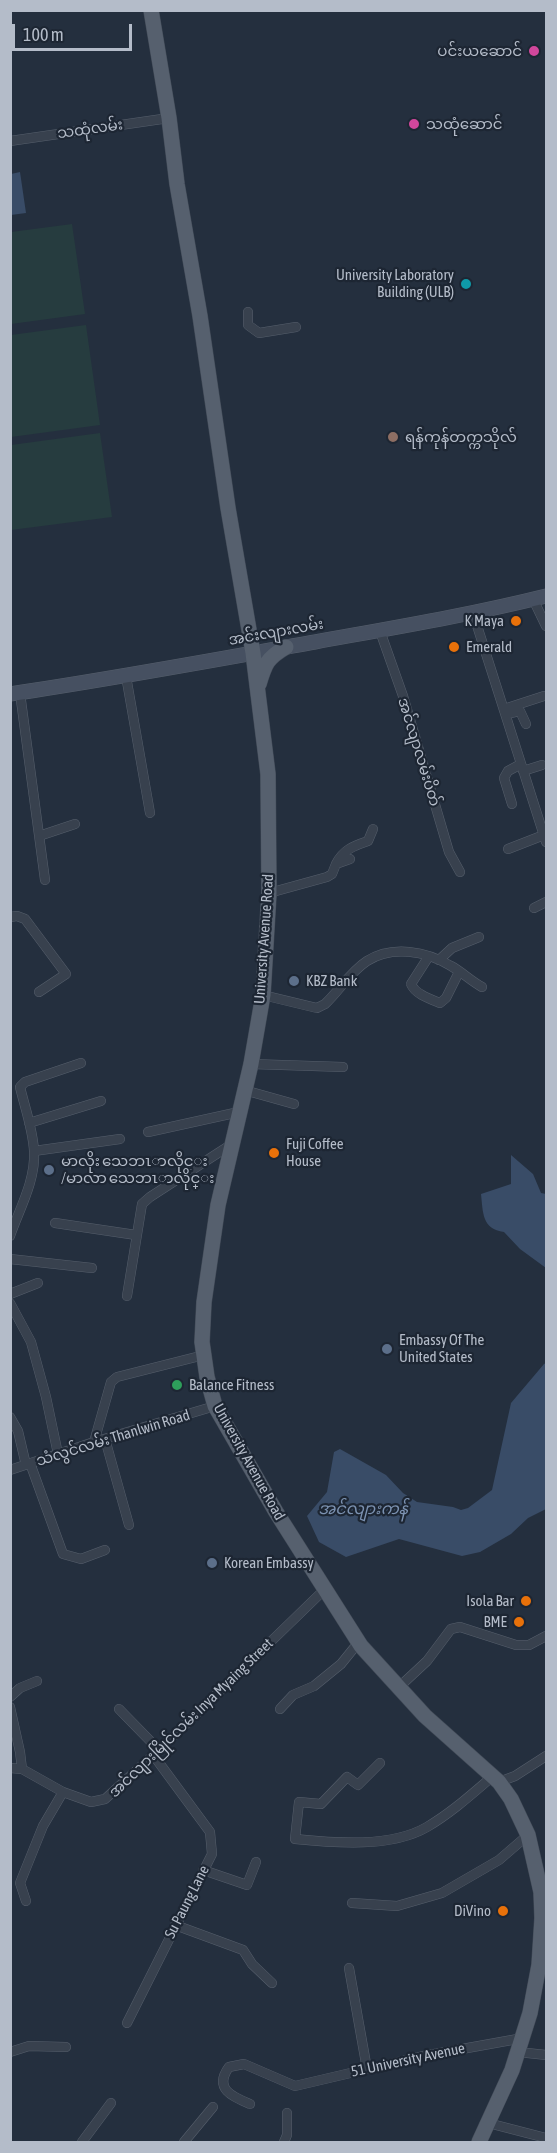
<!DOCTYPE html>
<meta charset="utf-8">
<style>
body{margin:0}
#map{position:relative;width:557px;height:2153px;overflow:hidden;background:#242f3e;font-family:"Asap Condensed",sans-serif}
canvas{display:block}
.frame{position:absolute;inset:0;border:12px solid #b4bcc9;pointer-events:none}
.scale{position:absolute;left:12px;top:24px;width:120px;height:27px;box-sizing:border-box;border:3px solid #b4bcc9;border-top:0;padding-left:8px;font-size:18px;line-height:21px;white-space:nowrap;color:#b4bcc9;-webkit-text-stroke:4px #1d2633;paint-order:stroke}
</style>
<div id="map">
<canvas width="557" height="2153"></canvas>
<div class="frame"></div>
<div class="scale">100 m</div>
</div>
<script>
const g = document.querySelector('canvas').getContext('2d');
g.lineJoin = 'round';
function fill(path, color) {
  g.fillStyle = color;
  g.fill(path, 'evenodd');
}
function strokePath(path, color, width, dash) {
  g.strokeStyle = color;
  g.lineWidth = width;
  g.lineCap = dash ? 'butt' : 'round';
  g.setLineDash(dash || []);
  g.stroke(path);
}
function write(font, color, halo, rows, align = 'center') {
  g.font = font + ' "Asap Condensed","Noto Sans Myanmar",sans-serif';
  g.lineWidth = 4.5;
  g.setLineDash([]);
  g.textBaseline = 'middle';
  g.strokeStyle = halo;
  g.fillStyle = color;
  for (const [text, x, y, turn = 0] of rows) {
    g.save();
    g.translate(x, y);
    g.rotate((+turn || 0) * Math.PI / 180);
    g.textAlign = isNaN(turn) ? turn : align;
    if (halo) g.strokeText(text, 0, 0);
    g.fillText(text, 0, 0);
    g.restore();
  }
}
fill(new Path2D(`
 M72 224 85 314 11 324V232Z
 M86 325 100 425 11 437V335Z
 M100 433 112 517 11 530V445Z`), '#263c3f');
fill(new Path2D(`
 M20 172 26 213 11 215V174Z
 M511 1155 533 1174 541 1193 546 1194V1268L520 1249 504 1232C482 1229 483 1213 481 1194L511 1184Z
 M546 1363V1509L528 1518 511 1534 480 1552 462 1556 399 1539 346 1557 319 1542 307 1516 327 1492 334 1452 340 1449 386 1475 403 1493 417 1502 453 1507 461 1510 468 1508 492 1490 511 1403 544 1364Z`), '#394c67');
const minor = new Path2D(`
 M10 141 169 118
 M248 312V325L259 333 296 327
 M533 599 546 626
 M473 613 546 842
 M380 631 403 696 449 852 460 872
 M126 676 150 813
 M20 693 45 880
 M504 709 544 696
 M508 714 520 711 526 724
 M523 771 542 765
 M512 804 504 778 508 771 521 764
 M39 836 75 824
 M508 849 544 835
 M336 864C343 850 353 846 368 841L373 829
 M269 893 327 877 332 874 336 864 350 859
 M534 908 546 902
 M10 917 17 916 25 919 66 974 39 992
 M429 956 411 984C415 994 430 999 440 1003L446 998 459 972
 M439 960 452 948 479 937
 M263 995 317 1008 325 1004C339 991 350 972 367 961 392 945 426 951 451 966 462 972 471 981 482 987
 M251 1064 343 1067
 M244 1090 294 1104
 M29 1123 101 1101
 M148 1132 239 1112
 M34 1151 120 1139
 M55 1223 136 1235
 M10 1236C19 1210 36 1180 34 1151 33 1130 25 1108 20 1087L25 1082 81 1063
 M10 1259 92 1268
 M10 1294 38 1283
 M127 1296 142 1204 150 1197 232 1144
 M10 1303 31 1342 46 1397 58 1454
 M10 1417 18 1431 26 1465
 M105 1439 129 1525
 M94 1442 111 1382 117 1377 204 1355
 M30 1463 63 1554 81 1559 105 1550
 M10 1470 94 1442 215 1406
 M398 1688 427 1661 451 1629 460 1627 516 1645H529L546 1636
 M10 1697 20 1688 37 1681
 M10 1707 20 1752 22 1769
 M119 1709 159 1750
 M280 1709 293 1695 314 1686 341 1664 358 1643
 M380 1763 358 1785 347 1777 321 1804 299 1802 295 1839C335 1843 391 1848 427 1827 451 1813 472 1794 493 1776
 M10 1768 22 1769 63 1792 91 1802 105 1799 159 1750 324 1590
 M499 1782 515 1776 546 1756
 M203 1870 247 1885 256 1862
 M26 1901 20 1883 43 1826 63 1792
 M352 1903 397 1906 442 1893 499 1860 528 1835
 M175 1925 243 1950 252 1964 272 1983
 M349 1968 367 2069
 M127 2023 212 1854 210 1832 154 1756
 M10 2052 29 2046 66 2047
 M518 2052 546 2055
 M250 2104C233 2097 213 2089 229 2067L244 2064 295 2086 423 2056 523 2038
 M488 2123 546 2138
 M82 2142 111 2103
 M184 2142 213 2107
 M284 2142 287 2135V2113`);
const secondary = new Path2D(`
 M10 694C112 679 214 660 315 642 392 628 470 615 546 596`);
const primary = new Path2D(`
 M151 10 169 118 177 184 200 316 228 508 253 653 268 774 269 893 263 995 251 1064 218 1205 204 1302 202 1342 207 1377 215 1406 276 1512 361 1646 425 1716 499 1782 511 1799 528 1835 541 1892 542 1918 539 1965 530 2013 512 2070 479 2142
 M259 684C265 664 267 658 286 647`);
strokePath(minor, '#565f6c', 10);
strokePath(secondary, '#565f6c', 15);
strokePath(primary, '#414a57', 16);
strokePath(minor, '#38414e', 9);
strokePath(secondary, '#465061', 14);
strokePath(primary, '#56606e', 15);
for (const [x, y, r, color] of [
 [534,51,6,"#d1479c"],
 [414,124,6,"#d1479c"],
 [466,284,6,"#0f9aa8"],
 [393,437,6,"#8d6e63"],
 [516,621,6,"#e8710a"],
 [454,647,6,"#e8710a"],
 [294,981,6,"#5c6f8a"],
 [274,1153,6,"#e8710a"],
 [49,1170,6,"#5c6f8a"],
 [387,1349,6,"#5c6f8a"],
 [177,1385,6,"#2e9e5b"],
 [212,1563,6,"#5c6f8a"],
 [526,1601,6,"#e8710a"],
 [519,1622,6,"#e8710a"],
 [503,1911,6,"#e8710a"]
]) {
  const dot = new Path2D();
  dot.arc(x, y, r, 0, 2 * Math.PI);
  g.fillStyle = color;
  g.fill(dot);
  strokePath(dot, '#1d2633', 2);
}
write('15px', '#b4bcc9', '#1d2633', [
 ["ပင်းယဆောင်",522,51,"right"],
 ["သထုံဆောင်",426,124],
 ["University Laboratory",454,275,"right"],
 ["Building (ULB)",454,292,"right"],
 ["ရန်ကုန်တက္ကသိုလ်",405,437],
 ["K Maya",504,621,"right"],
 ["Emerald",466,647],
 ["KBZ Bank",306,981],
 ["Fuji Coffee",286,1144],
 ["House",286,1161],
 ["မာလိုး သေဘၤာလိုင္း",61,1161],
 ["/မာလာ သေဘၤာလိုင္း",61,1178],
 ["Embassy Of The",399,1340],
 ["United States",399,1357],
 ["Balance Fitness",189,1385],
 ["Korean Embassy",224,1563],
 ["Isola Bar",514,1601,"right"],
 ["BME",507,1622,"right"],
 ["DiVino",491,1911,"right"]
], 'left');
write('15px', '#b4bcc9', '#1d2633', [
 ["သထုံလမ်း",90,129,-8],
 ["အင်းလျားလမ်း",276,632,-10],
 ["အင်လျာလမ်းပိတ်",419,752,73],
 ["University Avenue Road",264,939,-86],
 ["သံလွင်လမ်း Thanlwin Road",113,1438,-17],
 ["University Avenue Road",249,1462,61],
 ["အင်လျားမြိုင်လမ်း Inya Myaing Street",191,1718,-44],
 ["Su Paung Lane",187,1902,-63],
 ["51 University Avenue",408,2060,-12]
]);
write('italic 16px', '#7c92b1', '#1d2633', [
 ["အင်လျားကန်",363,1509]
]);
</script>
